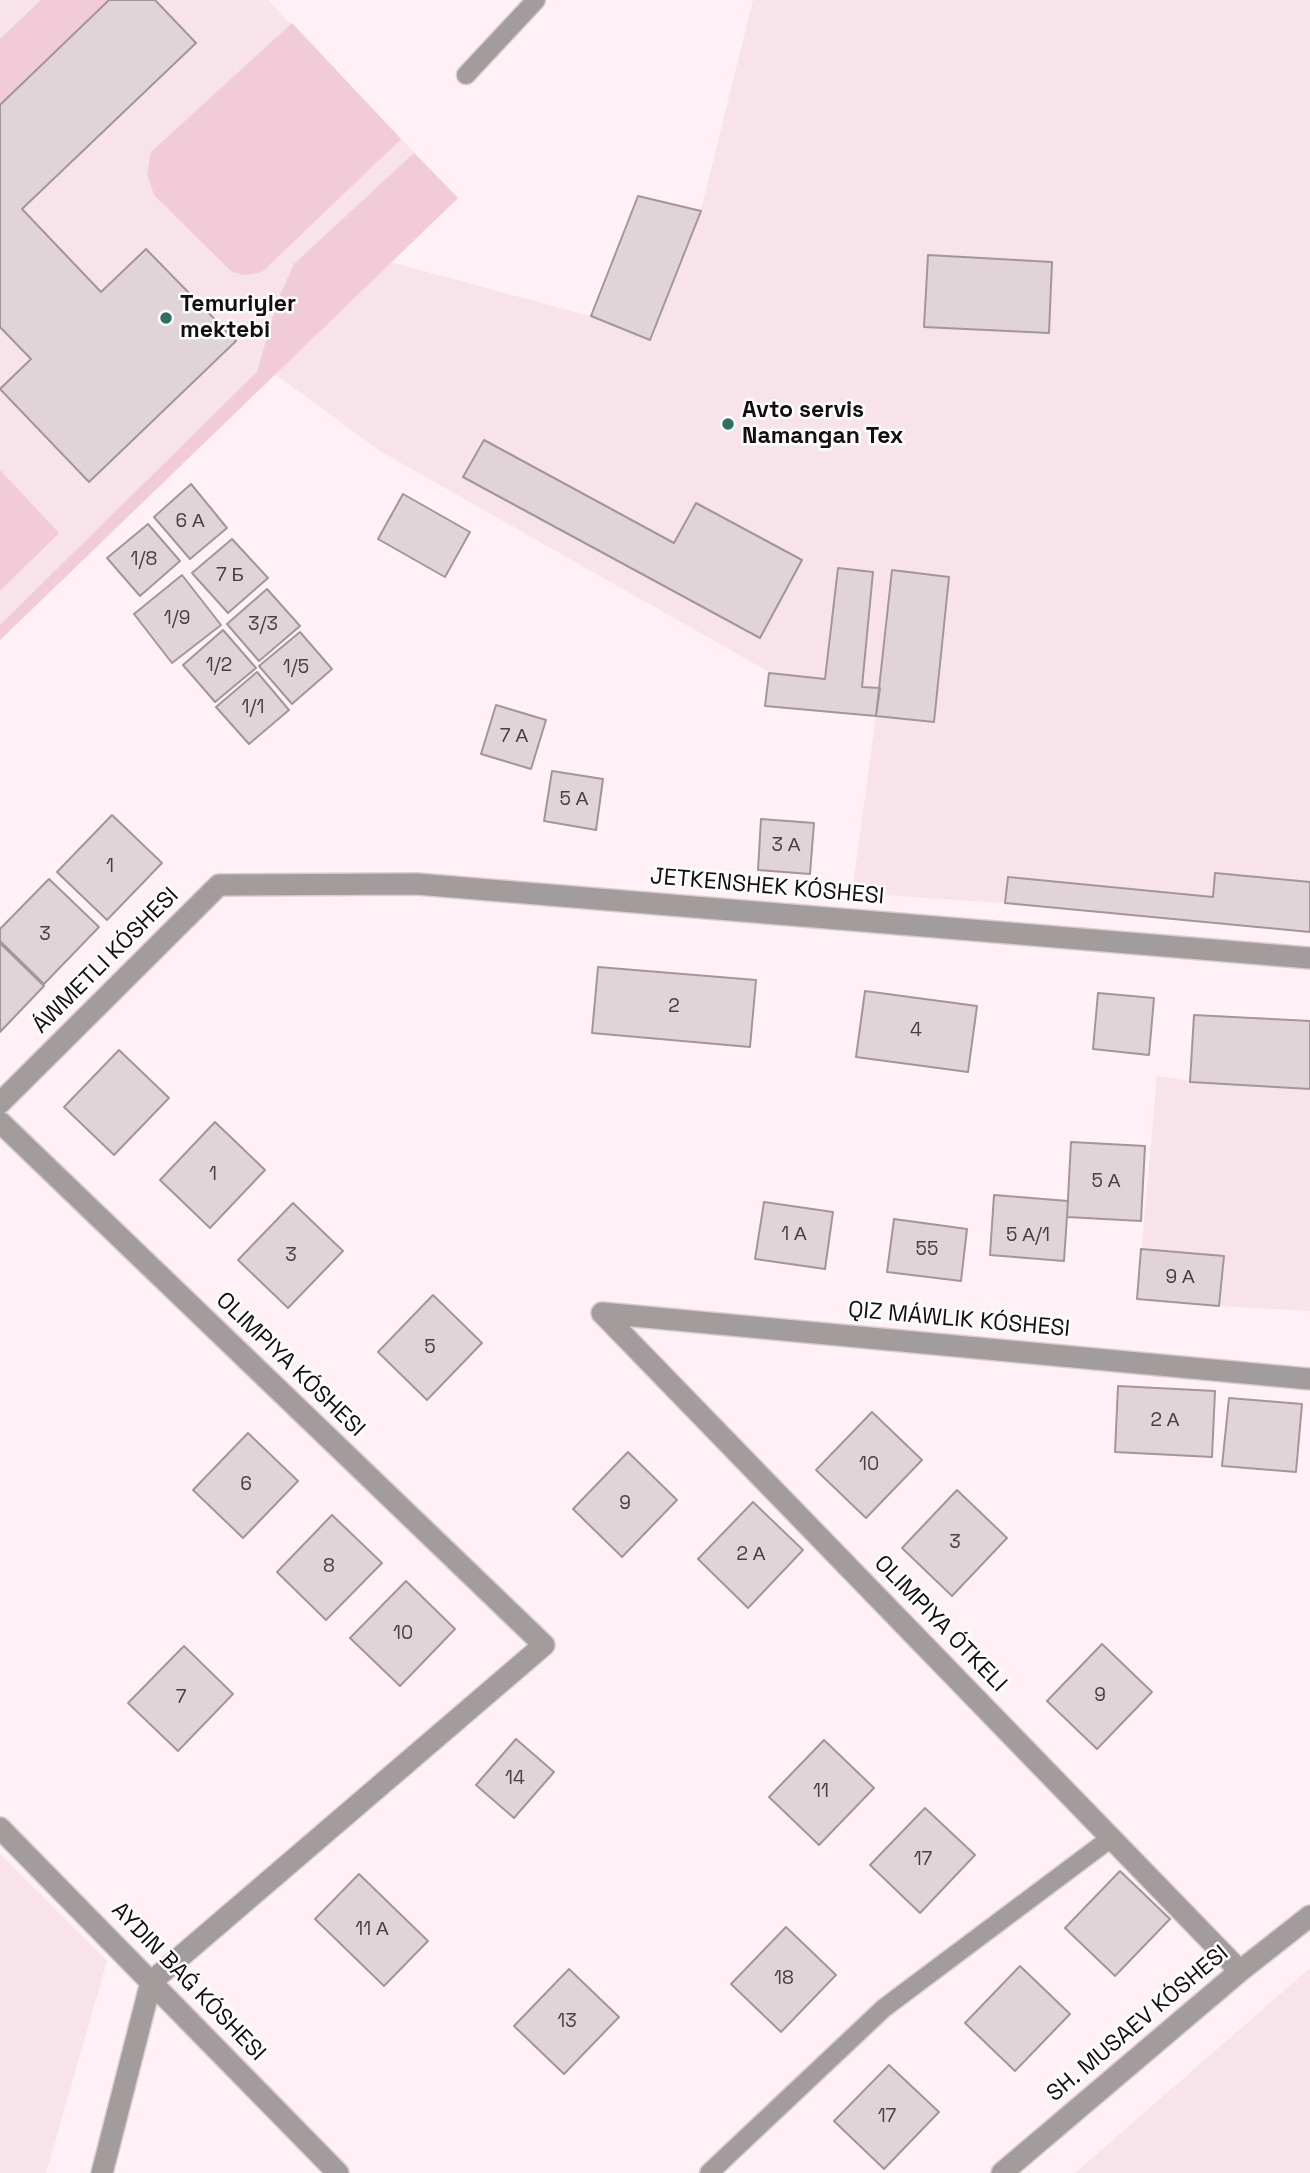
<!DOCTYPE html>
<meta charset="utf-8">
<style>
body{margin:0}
canvas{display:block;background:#fff1f5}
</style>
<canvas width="1310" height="2173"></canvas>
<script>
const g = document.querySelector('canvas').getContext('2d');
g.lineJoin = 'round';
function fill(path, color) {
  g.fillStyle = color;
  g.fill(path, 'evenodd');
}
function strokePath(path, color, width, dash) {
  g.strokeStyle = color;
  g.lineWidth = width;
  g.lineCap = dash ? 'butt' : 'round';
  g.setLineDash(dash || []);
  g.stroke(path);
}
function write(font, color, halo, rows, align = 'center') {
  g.font = font + ' "Space Grotesk",sans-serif';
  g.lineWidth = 5;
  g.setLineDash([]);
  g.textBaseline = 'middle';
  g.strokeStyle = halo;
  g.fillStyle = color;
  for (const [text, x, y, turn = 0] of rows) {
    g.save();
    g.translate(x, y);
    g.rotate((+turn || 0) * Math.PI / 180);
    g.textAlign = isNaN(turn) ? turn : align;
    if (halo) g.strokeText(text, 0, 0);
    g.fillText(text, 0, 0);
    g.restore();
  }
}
fill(new Path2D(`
 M0 0H268L458 198 390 262 590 316 638 196 701 210 753 0H1310V932L1005 903 852 893 876 716 765 706 769 672 380 451 275 374 0 640ZM928 255 1052 262 1049 333 924 327Z
 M1194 1015 1310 1021V1311L1219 1306 1137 1299 1157 1076 1190 1081Z
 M0 1854 107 1961 46 2173H0Z
 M1310 1968V2173H1075Z`), '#f9e3ea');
fill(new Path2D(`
 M41 0H109L0 105V39Z
 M292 23 401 139 262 272 245 275 232 272 154 195 147 174 151 152Z
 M414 153 458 198 0 640V625L257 372 277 302 294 264Z
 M0 470 59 533 0 591Z`), '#f1cbd7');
const building = new Path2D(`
 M109 0H155L196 43 22 209 101 292 146 249 236 341 89 482 0 389 31 359 0 327V105Z
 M638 196 701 211 650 340 591 316Z
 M928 255 1052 262 1049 333 924 327Z
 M484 440 674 543 696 503 802 560 760 638 463 477Z
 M191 484 227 528 190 559 154 517Z
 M403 494 470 532 445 577 378 539Z
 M148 524 180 561 140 596 107 558Z
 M232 539 268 578 228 613 192 573Z
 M838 568 873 572 862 687 880 688 876 716 765 706 769 673 825 679Z
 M892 570 949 577 934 722 876 716Z
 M182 575 221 625 172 663 134 614Z
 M267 589 300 626 259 661 227 624Z
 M223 630 256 668 215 702 183 665Z
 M300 632 332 669 292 704 259 666Z
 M257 672 289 710 249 744 216 707Z
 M496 705 546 720 531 769 481 754Z
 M552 771 603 779 596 830 544 821Z
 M112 815 162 863 107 920 57 872Z
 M761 819 814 823 810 874 758 870Z
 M1215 873 1310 882V932L1005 903 1008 877 1213 897Z
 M49 879 99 927 44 984 0 941V929Z
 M0 943 44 986 0 1032Z
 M598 967 756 980 750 1047 592 1033Z
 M865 991 977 1006 968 1072 856 1057Z
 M1098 993 1154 998 1149 1055 1093 1049Z
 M1194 1015 1310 1021V1089L1190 1082Z
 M119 1050 169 1098 114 1155 64 1107Z
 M215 1122 265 1170 210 1228 160 1180Z
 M1071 1142 1145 1146 1141 1221 1067 1217Z
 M994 1195 1068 1201 1064 1261 990 1255Z
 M764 1202 833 1212 825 1269 755 1259Z
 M293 1203 343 1251 288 1308 238 1260Z
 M894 1219 967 1229 961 1281 887 1272Z
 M1141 1249 1224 1256 1219 1306 1137 1299Z
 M433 1295 482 1343 427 1400 378 1352Z
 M1118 1386 1215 1391 1212 1457 1115 1452Z
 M1229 1398 1302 1404 1296 1472 1222 1466Z
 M872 1412 922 1460 866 1518 816 1470Z
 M248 1433 298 1481 243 1538 193 1490Z
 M628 1452 677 1500 622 1557 573 1509Z
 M957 1490 1007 1538 952 1596 902 1548Z
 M753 1502 803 1550 748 1608 698 1559Z
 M332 1515 382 1563 326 1620 277 1572Z
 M406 1581 455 1629 400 1686 350 1638Z
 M1102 1644 1152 1692 1097 1749 1047 1701Z
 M184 1646 233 1694 178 1751 128 1703Z
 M516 1739 554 1772 514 1818 476 1785Z
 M824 1740 874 1788 819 1845 769 1797Z
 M925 1808 975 1855 920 1913 870 1865Z
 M1120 1871 1170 1919 1115 1976 1065 1928Z
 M359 1874 428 1941 384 1986 315 1919Z
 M786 1927 836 1975 781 2032 731 1984Z
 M1020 1966 1070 2014 1015 2071 965 2023Z
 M569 1969 619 2017 564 2074 514 2026Z
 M889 2065 939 2112 884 2169 834 2121Z`);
fill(building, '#e1d4d8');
strokePath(building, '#a29699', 2);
const lane = new Path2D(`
 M466 75 536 0
 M709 2173 884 2008 1111 1838`);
const street = new Path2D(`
 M0 1103 219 885 417 884 1310 958
 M0 1122 544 1645 151 1982 102 2173
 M602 1313 1240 1971
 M602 1313 1310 1379
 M0 1828 338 2173
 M1002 2173 1240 1971 1310 1916`);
strokePath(lane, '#d9cdd0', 21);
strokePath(street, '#d9cdd0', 24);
strokePath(lane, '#a29c9d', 18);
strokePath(street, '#a29c9d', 21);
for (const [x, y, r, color] of [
 [166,318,7,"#2d7163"],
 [728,424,7,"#2d7163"]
]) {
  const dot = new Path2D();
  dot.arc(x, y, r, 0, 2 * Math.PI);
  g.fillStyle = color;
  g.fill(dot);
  strokePath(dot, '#fff', 2.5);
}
write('19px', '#464042', null, [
 ["6 А",190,522],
 ["1/8",144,560],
 ["7 Б",230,576],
 ["1/9",177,619],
 ["3/3",263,625],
 ["1/2",219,666],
 ["1/5",296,668],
 ["1/1",253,708],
 ["7 А",514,737],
 ["5 А",574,800],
 ["3 А",786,846],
 ["1",110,867],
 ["3",45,935],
 ["2",674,1007],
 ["4",916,1031],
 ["1",213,1175],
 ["5 А",1106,1182],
 ["1 А",794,1235],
 ["5 А/1",1028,1236],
 ["55",927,1250],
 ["3",291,1256],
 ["9 А",1180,1278],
 ["5",430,1348],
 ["2 А",1165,1421],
 ["10",869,1465],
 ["6",246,1485],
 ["9",625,1504],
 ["3",955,1543],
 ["2 А",751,1555],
 ["8",329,1567],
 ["10",403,1634],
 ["9",1100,1696],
 ["7",181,1698],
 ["14",515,1779],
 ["11",821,1792],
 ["17",923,1860],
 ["11 А",372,1930],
 ["18",784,1979],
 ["13",567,2022],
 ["17",887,2117]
]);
write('bold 23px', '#130e10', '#fff', [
 ["Temuriyler",180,305],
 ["mektebi",180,331],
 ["Avto servis",742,411],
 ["Namangan Tex",742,437]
], 'left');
write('23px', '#130e10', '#fff', [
 ["JETKENSHEK KÓSHESI",767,887,5],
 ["ÁWMETLI KÓSHESI",106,961,-45],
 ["QIZ MÁWLIK KÓSHESI",959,1320,5],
 ["OLIMPIYA KÓSHESI",290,1365,44],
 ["OLIMPIYA ÓTKELI",940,1624,46],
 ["AYDIN BAǴ KÓSHESI",188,1982,46],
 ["SH. MUSAEV KÓSHESI",1138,2024,-40]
]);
</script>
